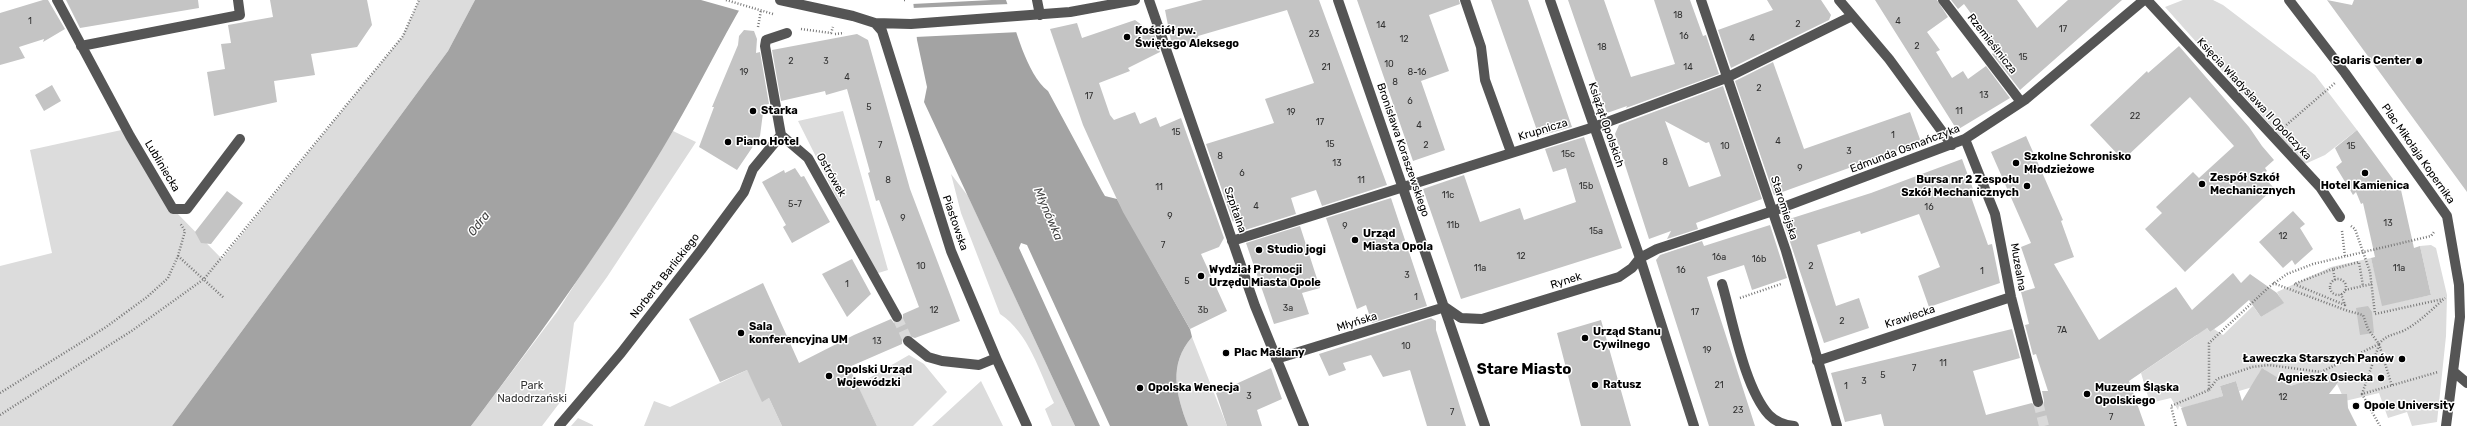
<!DOCTYPE html>
<meta charset="utf-8">
<style>
body{margin:0}
canvas{display:block;background:#fff}
</style>
<canvas width="2467" height="426"></canvas>
<script>
const g = document.querySelector('canvas').getContext('2d');
g.lineJoin = 'round';
function fill(path, color) {
  g.fillStyle = color;
  g.fill(path, 'evenodd');
}
function strokePath(path, color, width, dash) {
  g.strokeStyle = color;
  g.lineWidth = width;
  g.lineCap = dash ? 'butt' : 'round';
  g.setLineDash(dash || []);
  g.stroke(path);
}
function write(font, color, halo, rows, align = 'center') {
  g.font = font + ' Rubik,sans-serif';
  g.lineWidth = 3;
  g.setLineDash([]);
  g.textBaseline = 'middle';
  g.strokeStyle = halo;
  g.fillStyle = color;
  for (const [text, x, y, turn = 0] of rows) {
    g.save();
    g.translate(x, y);
    g.rotate((+turn || 0) * Math.PI / 180);
    g.textAlign = isNaN(turn) ? turn : align;
    if (halo) g.strokeText(text, 0, 0);
    g.fillText(text, 0, 0);
    g.restore();
  }
}
fill(new Path2D(`
 M419 0H475L448 51 172 426H0V266L52 253 30 150 126 129 173 209 222 259 403 36Z
 M2183 0H2213L2223 5 2315 75 2357 130 2325 155 2305 164 2165 7Z
 M843 111 888 270 875 274 798 121Z
 M673 131 696 142 607 277 574 323 564 397 542 426H471L557 312Z
 M951 174 968 196 1075 426H1052L1045 409 1054 403C1040 373 1029 333 1000 314L961 213Z
 M2431 245 2436 248 2447 295 2446 336 2437 422 2412 426 2407 412 2388 418 2379 393 2345 401 2337 384 2340 380 2337 378 2334 382 2327 378 2326 373H2322L2323 378 2303 386 2302 382 2292 391 2291 386H2287L2276 377 2274 379 2264 369 2259 373 2256 386 2239 391 2236 381 2220 386 2223 396 2183 408 2179 406 2178 410 2171 398 2150 403 2141 373 2197 335 2196 333 2205 326 2210 332 2214 329 2223 335 2253 306 2261 317 2283 303 2277 292 2331 267 2371 258 2383 305 2431 295 2420 246Z
 M1192 337 1227 426H1188C1176 394 1168 365 1192 337Z
 M909 355 924 364 947 392 913 426H877L857 385Z
 M747 370 763 401 769 398 782 426H644L654 401 670 407Z
 M981 381 1003 426H932Z
 M578 418 593 425V426H571Z`), '#dcdcdc');
fill(new Path2D(`
 M475 0H745C720 43 698 88 673 131 613 234 543 331 471 426H172L448 51Z
 M913 0H1006C1015 26 1026 74 1048 91L1102 191 1105 196 1117 199 1190 329 1192 337C1168 365 1176 394 1188 426H1110L1027 245 1021 243 1019 248 1100 426H1075L924 102 927 87 917 40Z`), '#a3a3a3');
fill(new Path2D(`
 M701 0H747L740 11Z
 M911 0H992L912 4Z
 M1010 4 1020 32 915 37 912 8Z`), '#fff');
fill(new Path2D(`
 M43 0H48L65 29 43 42 44 39 19 47 25 58 0 65V13Z
 M66 0H198L199 8 80 28Z
 M270 0H367L372 25 357 47 311 54 315 75 274 81 277 102 214 116 207 72 225 69 221 44 231 43 228 25 273 17Z
 M1203 0H1319L1387 185 1322 206 1316 190 1291 198 1296 214 1242 231 1237 214 1233 222 1206 144 1274 123 1265 99 1314 83 1287 10 1198 36 1199 41 1177 48 1176 45 1172 46 1165 10Z
 M1357 0H1459L1460 4 1429 15 1449 71 1421 81 1445 150 1413 161Z
 M1491 0H1528L1572 127 1539 136Z
 M1568 0H1604L1631 77 1675 64 1654 0H1690L1703 36 1706 35 1719 74 1626 108 1627 106 1607 113Z
 M1767 0H1821L1831 15 1829 20 1731 68 1718 30 1773 10Z
 M1875 0H1937L1948 17 1927 32 1940 50 1936 52 1952 78 1963 71 1968 79 1986 66 2010 98 1957 130Z
 M1951 0H2017L2037 28 2068 0H2122L2020 90 1992 54 1997 49 1964 4 1958 9Z
 M2327 0 2352 5 2354 0H2467V192Z
 M1135 20 1154 34 1160 52 1128 68 1130 71 1099 83 1110 115 1114 120 1135 112 1140 124 1156 117 1160 127 1181 118 1224 238 1219 247 1201 254 1227 311 1190 329 1123 212 1105 174 1083 125 1050 29 1077 23 1082 38Z
 M744 30 754 31 757 39 756 53 760 52 769 104 764 105 760 136 737 170 699 147 714 107H712L738 45 739 36Z
 M857 34 868 40 910 189 960 321 915 338 905 335 902 340V344L849 367 877 426H782L769 398 762 402 747 370 720 382 689 319 763 283 799 363 854 335 891 319 894 323H900L903 320V314L919 307 879 200 876 201 868 173 870 172 847 89 826 95 825 91 781 101 772 50Z
 M2179 46 2249 127 2262 146 2274 160 2265 168 2267 171 2262 175 2274 188 2185 272 2145 229 2162 213 2156 207 2193 172 2199 178 2234 146 2190 97 2123 160 2090 125 2147 71 2148 73Z
 M1773 62 1804 149 1910 112 1921 142 1774 195 1735 81Z
 M52 85 61 101 44 111 35 95Z
 M1723 86 1762 199 1696 223 1698 229 1667 239 1671 231 1649 239 1615 134 1619 125ZM1665 121 1706 143 1709 142 1721 176 1689 187Z
 M2357 130 2401 190 2414 248 2420 246 2431 295 2382 306 2371 258 2375 257 2363 203 2361 204 2356 192 2353 195 2336 167 2342 162 2335 148Z
 M2026 136 2063 220 2061 221 2074 257 2054 264 2099 340 2176 287 2192 310 2233 273 2241 283 2250 274 2277 293 2284 303 2261 317 2249 300 2224 322 2210 332 2207 328 2129 381 2145 426H1884L1881 414 1845 422 1831 373 2012 329 2020 358 1973 371 1986 415 2032 403 2036 408 2043 406 2044 401 2042 391H2048L2036 354 2033 355 2025 325 2029 324 2021 292 2035 288 2021 247 2031 243 1991 152Z
 M1584 137 1622 248 1461 299 1423 189 1464 175 1480 222 1520 208 1524 220 1576 202 1566 168 1553 172 1545 149Z
 M1962 159 1973 189 1969 191 1988 245 1992 244 2000 283 1929 307 1918 276 1940 267 1919 214 1861 234 1860 231 1817 245 1836 306 1859 298 1869 328 1824 343 1783 221 1871 193Z
 M795 168 801 177 804 176 830 222 792 243 783 227 786 225 762 182 784 170 785 173Z
 M227 191 243 203 211 244 201 243 195 232Z
 M1391 198 1427 306 1372 323 1366 305 1357 309 1326 218Z
 M2293 211 2305 224 2300 228 2313 249 2295 265 2292 260 2283 268 2259 242Z
 M1770 225 1787 278 1752 290 1744 265 1707 277 1755 426H1709L1656 260 1660 255 1702 241 1704 246Z
 M1300 226 1320 288 1302 293 1309 314 1274 324 1246 243Z
 M852 259 871 294 847 317 822 274Z
 M2368 306 2372 312 2374 333 2360 335 2356 308Z
 M1431 318 1436 321V330L1466 426H1427L1410 370 1383 377 1371 355 1343 363 1346 370 1329 376 1319 354Z
 M1601 320 1631 426H1581L1557 333Z
 M1271 368 1282 399 1257 410 1262 426H1227L1216 393Z
 M2262 368 2291 386 2330 373 2340 380 2329 394H2347L2348 408 2357 426H2187L2181 408 2223 396 2220 386 2236 381 2242 401Z`), '#c4c4c4');
strokePath(new Path2D(`
 M897 317 908 341
 M2038 402 2044 426`), '#d9d9d9', 10, [10, 5]);
strokePath(new Path2D(`
 M726 0 773 14
 M904 0H906
 M758 27 761 10
 M801 29 831 33 833 27
 M835 34 844 33
 M2284 127 2335 83
 M2351 226 2355 229 2370 272 2375 314 2443 299
 M2342 231 2345 257
 M178 256 224 298
 M2333 269 2294 284 2345 305 2341 294
 M2330 287a8 8 0 1 1 16 0a8 8 0 1 1-16 0Z
 M2335 280 2333 269 2359 262 2363 286
 M2273 283 2348 311 2363 315 2368 329 2379 344C2386 335 2393 335 2403 331 2419 323 2432 309 2445 298
 M2345 290 2372 284
 M1740 298 1781 284
 M2379 344 2392 386
 M2379 345 2362 394 2438 372
 M2209 390 2217 379 2252 367 2269 365 2321 372 2379 344
 M0 393 106 327 147 297 168 278 178 256 185 231 180 223
 M2362 394 2380 426
 M0 415 133 330 204 279 403 36 419 0
 M2176 426 2171 406 2209 390V343L2269 287 2287 274 2313 264 2431 236 2434 232`), '#777', 2.5, [1, 2]);
strokePath(new Path2D(`
 M57 0 130 136 173 209H187L240 139
 M780 0 853 16 875 23 911 24 1070 12 1135 0
 M1037 0 1040 15
 M1149 0 1255 306 1304 426
 M1338 0 1485 426
 M1465 0 1481 47 1485 80 1511 152
 M1550 0 1640 258 1694 426
 M1701 0 1786 251 1837 426
 M1839 0 1889 59 1952 145
 M1943 0 2021 102
 M2147 0 2320 187 2340 217
 M2289 0 2345 73 2447 216 2459 285 2460 317 2446 426
 M875 23 882 31 951 251 996 358 1027 426
 M787 33 766 40 765 46 781 135 808 158 897 317
 M81 46 240 15 238 0
 M1965 139 1995 214 2011 297 2038 402
 M1232 241 1594 127 1726 78 1852 16
 M1722 284C1733 321 1744 387 1769 415 1776 422 1784 425 1794 426
 M1445 307 1461 318 1482 319 1619 277 1632 268 1640 258 1657 249 1773 211 1965 139 2026 99 2144 0
 M908 341 928 357 942 361 979 365 996 358
 M1276 359 1445 307
 M1817 361 2011 297
 M2454 372 2467 383
 M559 426 621 353 701 250 744 192 753 169 781 135`), '#555', 10);
for (const [x, y, r, color] of [
 [1127,37,4,"#000"],
 [2419,61,4,"#000"],
 [753,111,4,"#000"],
 [728,142,4,"#000"],
 [2016,163,4,"#000"],
 [2365,173,4,"#000"],
 [2202,184,4,"#000"],
 [2027,186,4,"#000"],
 [1355,240,4,"#000"],
 [1259,250,4,"#000"],
 [1201,276,4,"#000"],
 [741,333,4,"#000"],
 [1585,338,4,"#000"],
 [1226,353,4,"#000"],
 [2402,359,4,"#000"],
 [829,376,4,"#000"],
 [2381,378,4,"#000"],
 [1595,385,4,"#000"],
 [1140,388,4,"#000"],
 [2087,394,4,"#000"],
 [2356,406,4,"#000"]
]) {
  const dot = new Path2D();
  dot.arc(x, y, r, 0, 2 * Math.PI);
  g.fillStyle = color;
  g.fill(dot);
  strokePath(dot, '#fff', 1.5);
}
write('9px', '#313131', null, [
 ["18",1678,15],
 ["1",30,21],
 ["4",1898,21],
 ["2",1798,24],
 ["14",1381,25],
 ["17",2063,29],
 ["23",1314,34],
 ["16",1684,36],
 ["4",1752,38],
 ["12",1404,39],
 ["2",1917,46],
 ["18",1602,47],
 ["15",2023,57],
 ["2",791,61],
 ["3",826,61],
 ["10",1389,64],
 ["21",1326,67],
 ["14",1688,67],
 ["19",744,72],
 ["8-16",1417,72],
 ["4",847,77],
 ["8",1395,82],
 ["2",1759,88],
 ["13",1984,95],
 ["17",1089,96],
 ["6",1410,101],
 ["5",869,107],
 ["11",1959,111],
 ["19",1291,112],
 ["22",2135,116],
 ["17",1320,122],
 ["4",1419,125],
 ["15",1176,132],
 ["1",1893,135],
 ["4",1778,141],
 ["15",1330,144],
 ["7",880,145],
 ["2",1426,145],
 ["10",1725,146],
 ["15",2351,146],
 ["3",1849,151],
 ["15c",1568,154],
 ["8",1220,156],
 ["8",1665,162],
 ["13",1337,163],
 ["9",1800,168],
 ["6",1242,173],
 ["8",888,180],
 ["11",1361,180],
 ["15b",1586,186],
 ["11",1159,187],
 ["11c",1448,195],
 ["5-7",795,204],
 ["4",1256,206],
 ["16",1929,207],
 ["9",1170,216],
 ["9",903,218],
 ["13",2388,223],
 ["11b",1453,225],
 ["9",1345,226],
 ["15a",1596,231],
 ["12",2283,236],
 ["7",1163,245],
 ["12",1521,256],
 ["16a",1719,257],
 ["16b",1759,259],
 ["10",921,266],
 ["2",1811,266],
 ["11a",1480,268],
 ["11a",2399,268],
 ["16",1681,270],
 ["1",1982,271],
 ["3",1407,275],
 ["5",1187,281],
 ["1",847,284],
 ["1",1416,297],
 ["3a",1288,308],
 ["12",934,310],
 ["3b",1203,310],
 ["17",1695,312],
 ["2",1842,321],
 ["7A",2062,330],
 ["13",877,341],
 ["10",1406,346],
 ["19",1707,350],
 ["11",1943,363],
 ["7",1914,368],
 ["5",1883,375],
 ["3",1864,381],
 ["21",1719,385],
 ["1",1846,386],
 ["3",1249,396],
 ["12",2283,397],
 ["23",1738,410],
 ["7",1452,412],
 ["7",2111,417]
]);
write('bold 11px', '#000', '#fff', [
 ["Kościół pw.",1135,31],
 ["Świętego Aleksego",1135,44],
 ["Solaris Center",2411,61,"right"],
 ["Starka",761,111],
 ["Piano Hotel",736,142],
 ["Szkolne Schronisko",2024,157],
 ["Młodzieżowe",2024,170],
 ["Zespół Szkół",2210,178],
 ["Mechanicznych",2210,191],
 ["Bursa nr 2 Zespołu",2019,180,"right"],
 ["Szkół Mechanicznych",2019,193,"right"],
 ["Hotel Kamienica",2365,186,"center"],
 ["Urząd",1363,234],
 ["Miasta Opola",1363,247],
 ["Studio jogi",1267,250],
 ["Wydział Promocji",1209,270],
 ["Urzędu Miasta Opole",1209,283],
 ["Sala",749,327],
 ["konferencyjna UM",749,340],
 ["Urząd Stanu",1593,332],
 ["Cywilnego",1593,345],
 ["Plac Maślany",1234,353],
 ["Ławeczka Starszych Panów",2394,359,"right"],
 ["Opolski Urząd",837,370],
 ["Wojewódzki",837,383],
 ["Agnieszk Osiecka",2373,378,"right"],
 ["Ratusz",1603,385],
 ["Opolska Wenecja",1148,388],
 ["Muzeum Śląska",2095,388],
 ["Opolskiego",2095,401],
 ["Opole University",2364,406]
], 'left');
write('11px', '#000', '#fff', [
 ["Rzemieślnicza",1992,44,52],
 ["Księcia Władysława II Opolczyka",2254,99,47],
 ["Książąt Opolskich",1606,125,71],
 ["Krupnicza",1543,130,-17],
 ["Edmunda Osmańczyka",1905,149,-21],
 ["Bronisława Koraszewskiego",1403,150,71],
 ["Plac Mikołaja Kopernika",2418,154,55],
 ["Lubliniecka",162,166,59],
 ["Ostrówek",831,175,60],
 ["Staromiejska",1784,208,72],
 ["Szpitalna",1235,210,71],
 ["Piastowska",955,223,71],
 ["Muzealna",2018,267,80],
 ["Norberta Barlickiego",665,276,-52],
 ["Rynek",1566,281,-17],
 ["Krawiecka",1910,317,-18],
 ["Młyńska",1357,322,-17]
]);
write('11px', '#333', '#fff', [
 ["Park",532,386],
 ["Nadodrzański",532,399]
]);
write('italic 12px', '#444', '#fff', [
 ["Młynówka",1048,214,67],
 ["Odra",479,224,-52]
]);
write('bold 15px', '#000', '#fff', [
 ["Stare Miasto",1524,370]
]);
</script>
